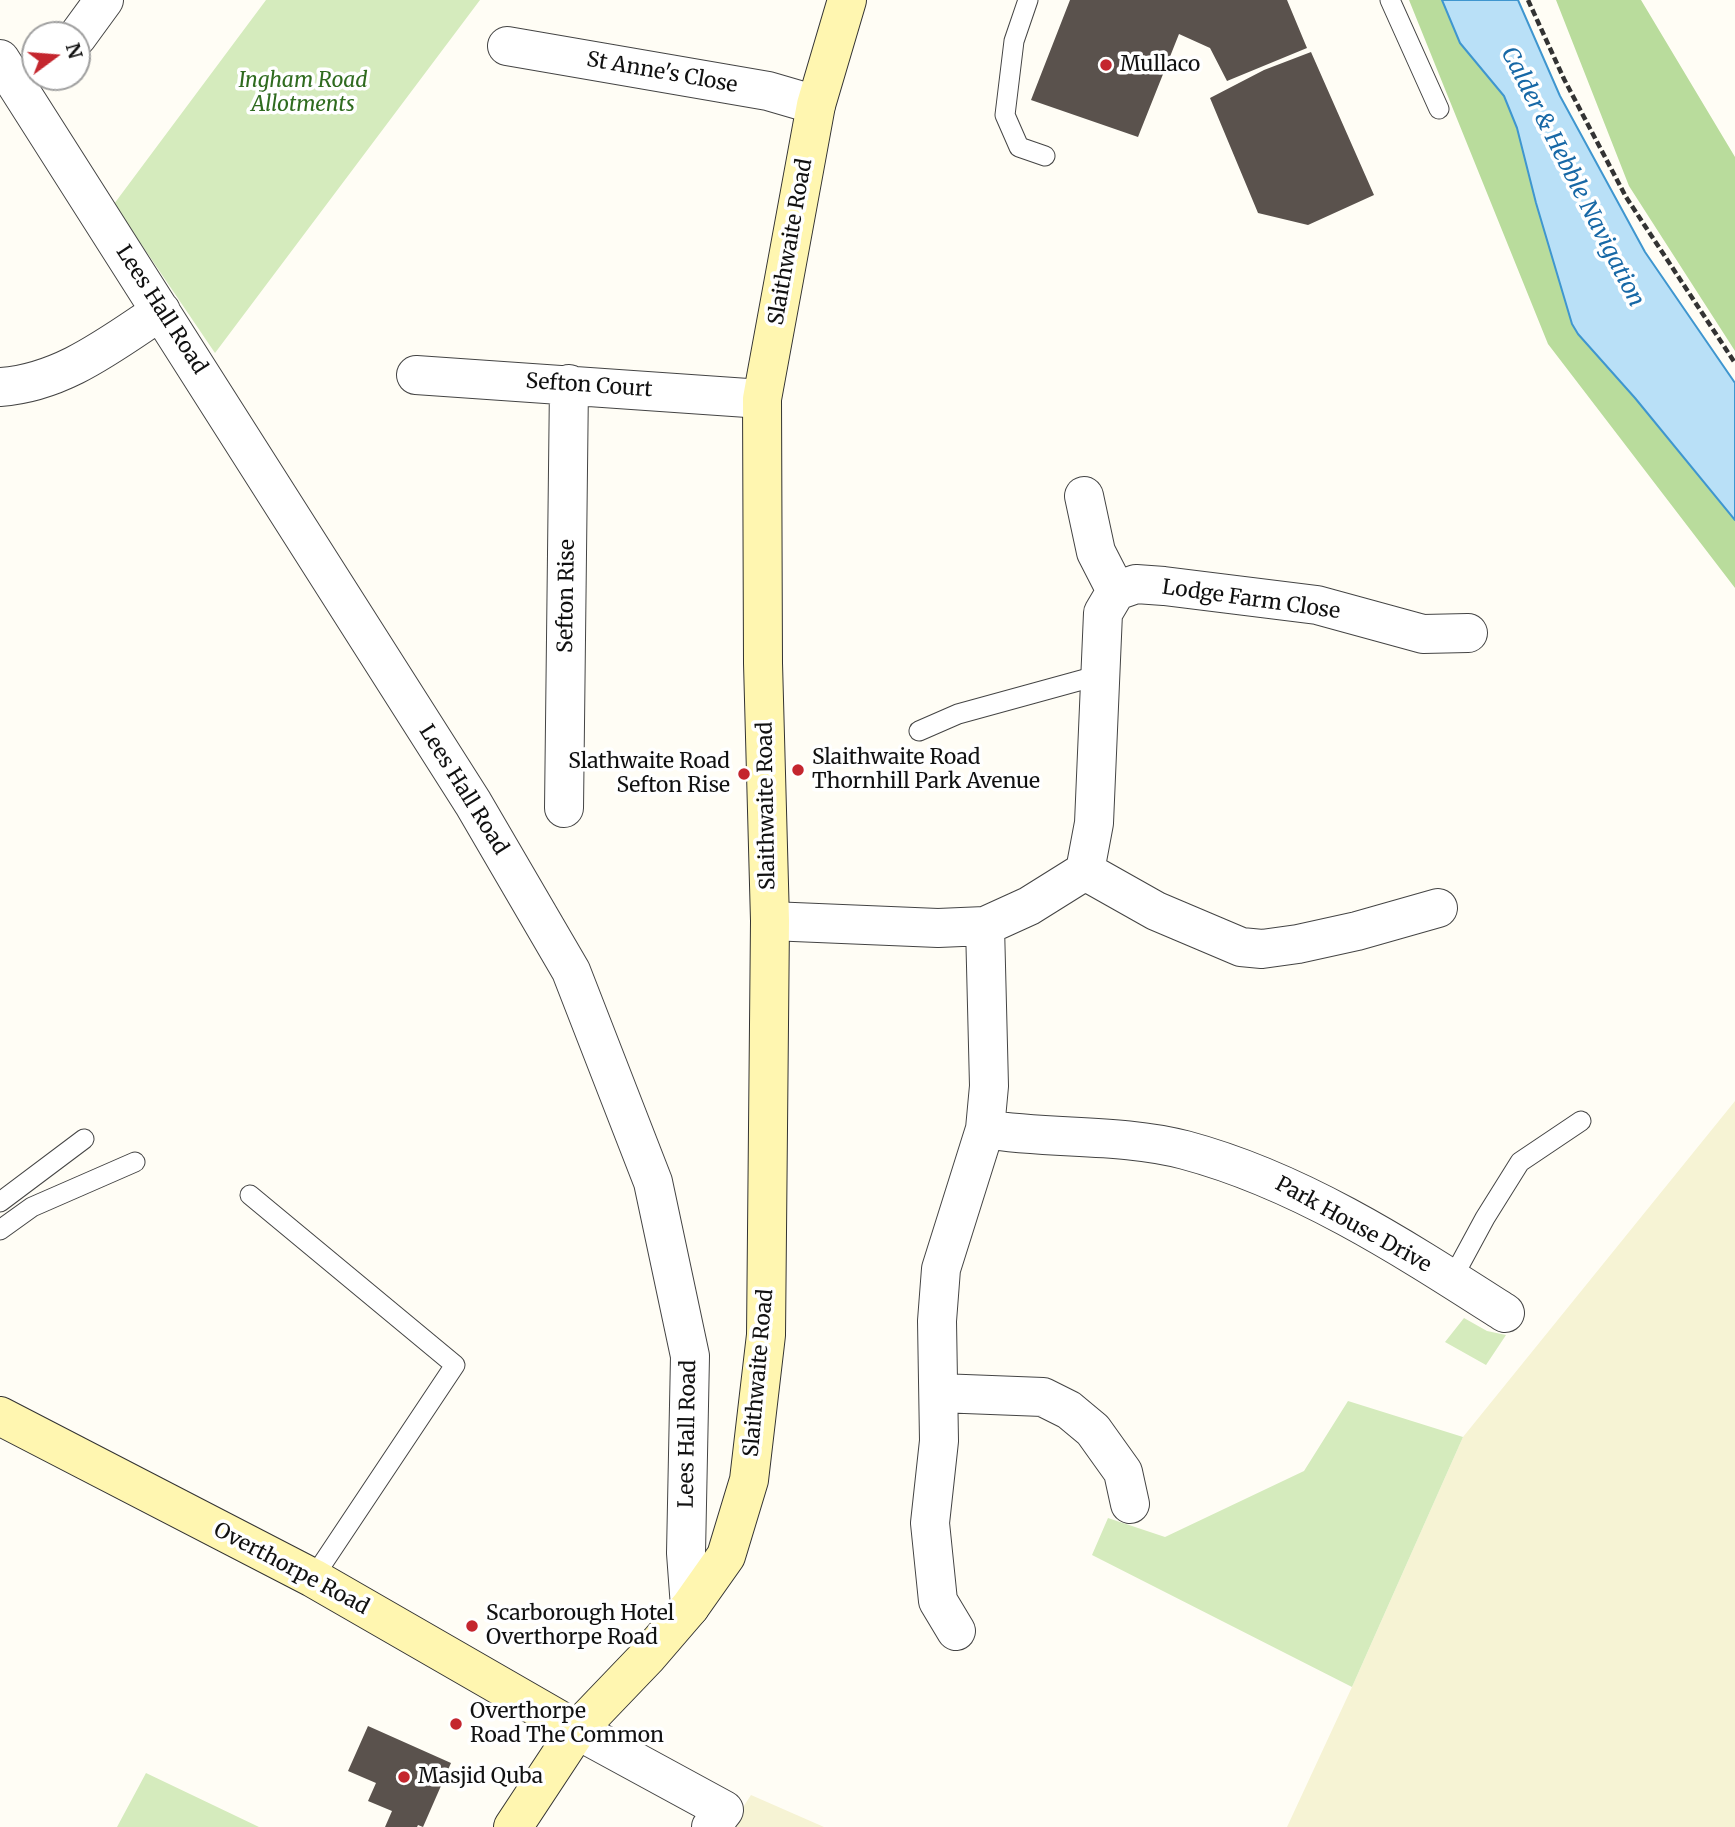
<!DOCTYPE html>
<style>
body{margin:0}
#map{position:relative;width:1735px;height:1827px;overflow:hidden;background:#fffdf5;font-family:Merriweather,serif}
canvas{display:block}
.north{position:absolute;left:21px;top:21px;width:70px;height:70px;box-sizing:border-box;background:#fff;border:2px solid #a0a0a0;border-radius:50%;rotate:74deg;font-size:19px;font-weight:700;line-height:28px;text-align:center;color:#111}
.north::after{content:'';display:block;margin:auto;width:24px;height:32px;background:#c4262e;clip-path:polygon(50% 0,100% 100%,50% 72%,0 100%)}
</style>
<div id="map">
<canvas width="1735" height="1827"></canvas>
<div class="north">N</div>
</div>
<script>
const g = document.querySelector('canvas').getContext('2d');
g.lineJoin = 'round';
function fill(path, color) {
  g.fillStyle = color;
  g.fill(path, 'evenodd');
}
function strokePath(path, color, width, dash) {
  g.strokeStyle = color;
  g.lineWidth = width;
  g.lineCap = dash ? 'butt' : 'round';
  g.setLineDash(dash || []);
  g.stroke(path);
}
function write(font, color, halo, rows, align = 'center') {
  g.font = font + ' Merriweather,serif';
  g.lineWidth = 7;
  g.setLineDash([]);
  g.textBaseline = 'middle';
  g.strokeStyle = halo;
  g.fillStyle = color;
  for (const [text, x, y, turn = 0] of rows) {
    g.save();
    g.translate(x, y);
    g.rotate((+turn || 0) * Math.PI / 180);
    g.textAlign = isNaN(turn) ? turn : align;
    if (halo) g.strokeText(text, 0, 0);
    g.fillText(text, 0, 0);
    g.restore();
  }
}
fill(new Path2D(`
 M1735 1101V1827H1287L1352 1687 1463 1437Z
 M751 1795 824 1827H730Z`), '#f6f3d4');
fill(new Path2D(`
 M266 0H480L215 353 114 204Z
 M1464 1318 1487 1331 1506 1335 1486 1365 1445 1342Z
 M1348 1401 1463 1437 1352 1687 1092 1555 1108 1518 1165 1537 1304 1471Z
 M146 1773 259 1827H117Z`), '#d5ebbd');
fill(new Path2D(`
 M1409 0H1442L1460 43 1504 96 1517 128 1536 203 1572 324 1578 334 1635 398 1735 520V588L1548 344Z
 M1556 0H1641L1735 157V351L1629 186Z`), '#b9dc9c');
const water = new Path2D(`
 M1442 0H1518L1560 96 1645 252 1735 383V520L1635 398 1578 334 1572 324 1536 203 1517 128 1504 96 1460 43Z`);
fill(water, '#b9e0f7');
strokePath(water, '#3f96cf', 2);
fill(new Path2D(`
 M1070 0H1287L1307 48 1227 81 1210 48 1179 34 1138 137 1031 100Z
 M1311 52 1374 195 1308 225 1258 213 1210 98 1264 70Z
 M368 1726 451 1763 423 1827 418 1825 417 1827H385L392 1811 368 1801 376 1783 348 1771Z`), '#5a524d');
const lane = new Path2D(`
 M1028 0 1014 41 1005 115 1019 147 1045 156
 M1390 0 1439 109
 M919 731 958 714 1100 675
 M250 1195 455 1365 313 1578
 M0 1202 84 1139
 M0 1230 32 1207 135 1162
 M1452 1279 1485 1218 1520 1162 1581 1121`);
const street = new Path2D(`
 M77 37 104 0
 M507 46 768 91 816 105
 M0 59 473 803 571 971 653 1182 690 1356 686 1553 690 1607
 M416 375 762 399
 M0 387C62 383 111 344 161 311
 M1084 496 1096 552 1116 591
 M564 808 569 384
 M1085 871 1094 823 1103 613 1116 591 1136 584 1164 586 1317 605 1423 634 1468 633
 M770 921 938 928 985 926 1029 906 1085 871 1156 911 1241 947 1262 949 1298 944 1357 931 1438 908
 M985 1129C1051 1140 1120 1133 1185 1150 1301 1181 1405 1249 1505 1313
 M939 1393 1043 1397 1069 1410 1093 1430 1123 1472 1130 1504
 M956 1631 938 1601 930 1523 939 1441 937 1321 941 1269 985 1129 989 1086 985 926
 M577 1730 724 1810 711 1827`);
const secondary = new Path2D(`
 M0 1416 313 1578 577 1730
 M513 1827 577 1730 647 1657 690 1607 726 1556 749 1480 766 1335 770 921 763 663 762 399 816 105 847 0`);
strokePath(lane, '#444', 21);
strokePath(street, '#444', 40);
strokePath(secondary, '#333', 40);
strokePath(new Path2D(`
 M1528 0 1564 79 1626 197 1735 363`), '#333', 4.5, [7, 3.5]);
strokePath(lane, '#fff', 19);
strokePath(street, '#fff', 38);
strokePath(secondary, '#fff6b0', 38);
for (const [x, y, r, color] of [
 [1106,65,7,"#c4262e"],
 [798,770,7,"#c4262e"],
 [744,774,7,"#c4262e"],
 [472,1626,7,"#c4262e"],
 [456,1724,7,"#c4262e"],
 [404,1777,7,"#c4262e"]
]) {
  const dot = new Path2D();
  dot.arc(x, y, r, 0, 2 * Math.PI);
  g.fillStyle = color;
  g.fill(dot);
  strokePath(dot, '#fff', 2.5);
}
write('21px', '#111', '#fff', [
 ["Mullaco",1120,65],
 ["Slaithwaite Road",812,758],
 ["Thornhill Park Avenue",812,782],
 ["Slathwaite Road",730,762,"right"],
 ["Sefton Rise",730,786,"right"],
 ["Scarborough Hotel",486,1614],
 ["Overthorpe Road",486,1638],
 ["Overthorpe",470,1712],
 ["Road The Common",470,1736],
 ["Masjid Quba",418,1777]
], 'left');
write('21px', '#111', '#fff', [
 ["St Anne's Close",662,73,10],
 ["Slaithwaite Road",791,242,-80],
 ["Lees Hall Road",161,310,57],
 ["Sefton Court",589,386,4],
 ["Sefton Rise",567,596,-89],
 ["Lodge Farm Close",1251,600,8],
 ["Lees Hall Road",463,790,58],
 ["Slaithwaite Road",767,806,-91],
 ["Park House Drive",1353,1225,29],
 ["Slaithwaite Road",759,1373,-85],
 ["Lees Hall Road",688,1434,-89],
 ["Overthorpe Road",291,1569,28]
]);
write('italic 21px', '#2f6b1f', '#fff', [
 ["Ingham Road",303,81],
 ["Allotments",303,105]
]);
write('italic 23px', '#1768a6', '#fff', [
 ["Calder & Hebble Navigation",1572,177,63]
]);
</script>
